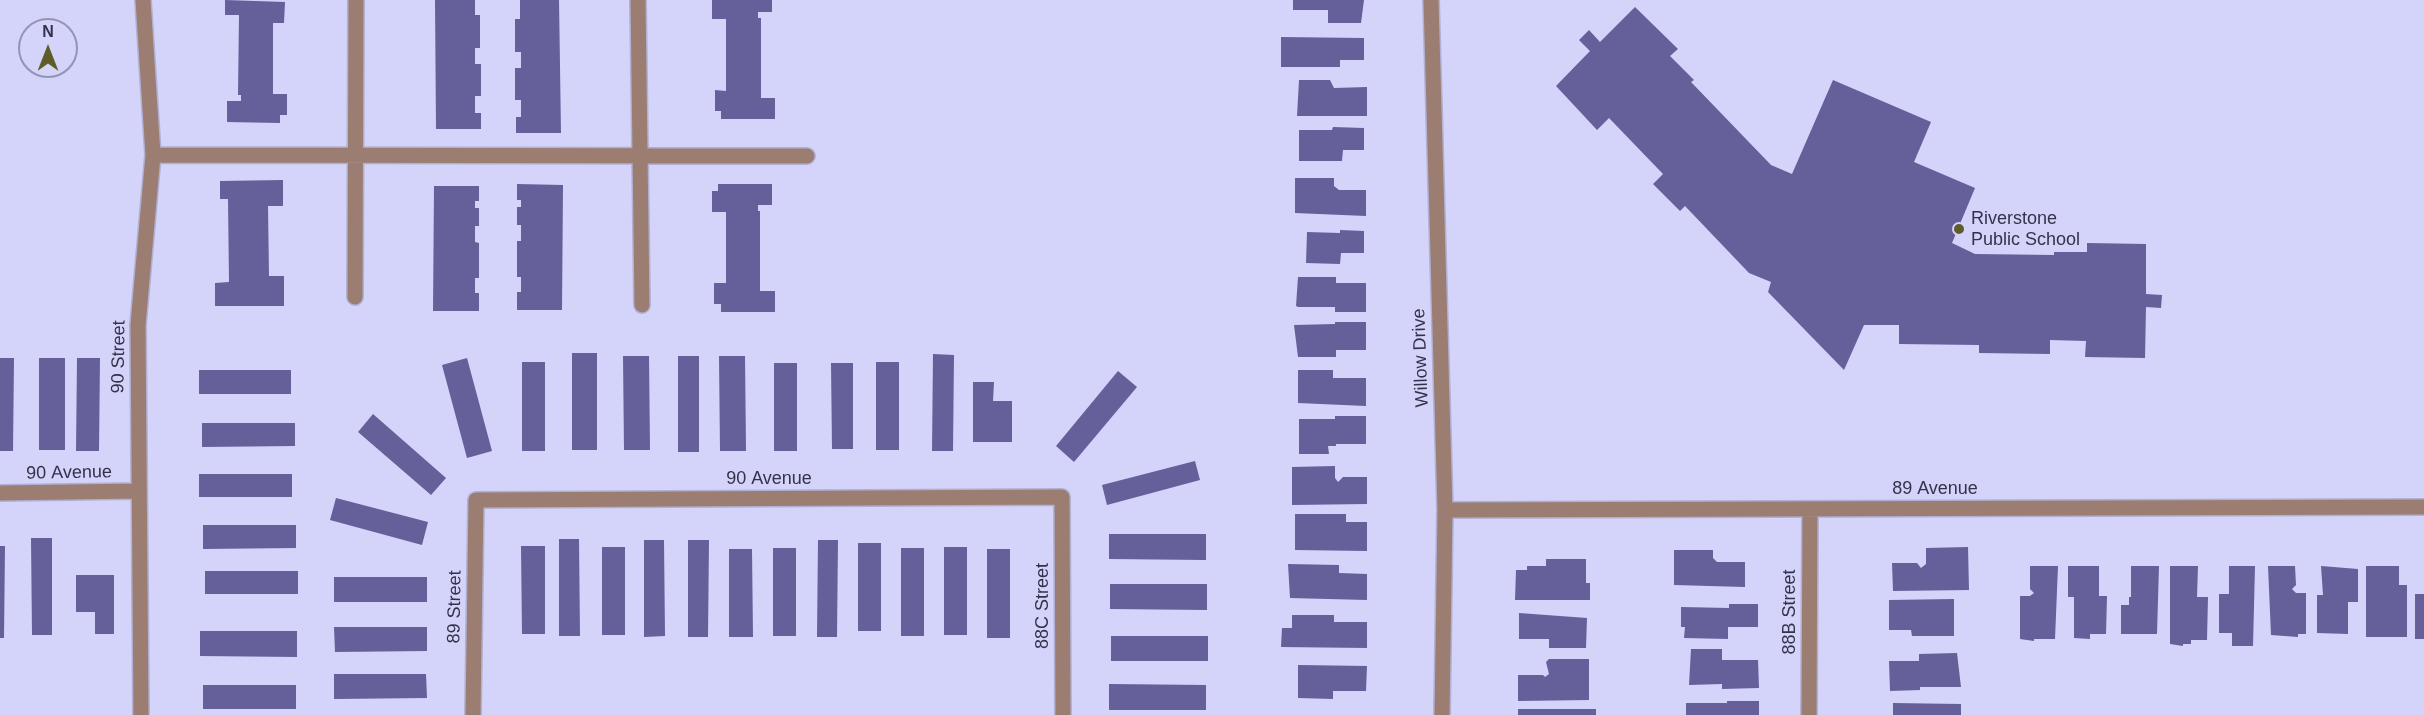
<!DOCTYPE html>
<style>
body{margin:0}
#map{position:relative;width:2424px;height:715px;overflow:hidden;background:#d4d3fa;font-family:Helvetica,sans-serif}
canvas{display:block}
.north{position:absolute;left:18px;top:18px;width:60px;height:60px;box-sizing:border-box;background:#d4d3fa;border:2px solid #9493b4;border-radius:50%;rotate:0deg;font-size:16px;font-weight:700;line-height:24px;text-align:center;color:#34324b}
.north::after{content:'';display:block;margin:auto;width:21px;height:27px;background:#5e5c29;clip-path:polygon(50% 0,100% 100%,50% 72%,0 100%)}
</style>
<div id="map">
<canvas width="2424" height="715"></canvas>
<div class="north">N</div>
</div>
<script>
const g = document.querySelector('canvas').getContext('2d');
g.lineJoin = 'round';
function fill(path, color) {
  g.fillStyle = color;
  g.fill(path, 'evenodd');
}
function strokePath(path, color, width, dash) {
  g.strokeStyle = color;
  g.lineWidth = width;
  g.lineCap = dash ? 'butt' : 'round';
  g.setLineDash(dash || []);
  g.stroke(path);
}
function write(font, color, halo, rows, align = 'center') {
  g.font = font + ' Helvetica,sans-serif';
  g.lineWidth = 6;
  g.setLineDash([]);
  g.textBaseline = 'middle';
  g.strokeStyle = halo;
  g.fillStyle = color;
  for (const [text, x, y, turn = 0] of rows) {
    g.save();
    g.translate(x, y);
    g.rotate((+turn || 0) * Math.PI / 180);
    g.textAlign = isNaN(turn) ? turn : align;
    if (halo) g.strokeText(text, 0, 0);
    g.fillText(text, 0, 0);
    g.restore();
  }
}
fill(new Path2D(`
 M225 0 285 2 284 23H273V94H287V115H280V123L227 122V101H241V95H238L239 15H225Z
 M435 0H475V15H480V48H475V64H481V96H475V113H481V129H436Z
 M520 0H559L561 133H516V117H521V100H515V68H521V52H515V19H520Z
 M712 0H772V12H758V18H761V98H775V119H721V111H715V90L726 91V19H712Z
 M1293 0H1364L1361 23H1328V10H1293Z
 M1635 7 1678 49 1670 56 1694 80 1691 82 1771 165 1792 174 1833 80 1931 122 1914 162 1975 188 1952 243 1975 254 2054 255V252H2087V243L2146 244V294L2162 295 2161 308 2146 307 2145 358 2085 357 2086 341 2050 340V354L1979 353V345L1899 344V325H1864L1844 370 1768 292 1771 282 1749 273 1685 206 1680 211 1653 184 1663 174 1609 118 1597 130 1556 86 1590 51 1579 40 1589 30 1600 42Z
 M1281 37 1364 38V60H1340V67H1281Z
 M1299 80H1330L1334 88 1367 87V116H1297Z
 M1333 127 1364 128V150H1343L1342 161H1299V130H1332Z
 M1295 178H1334V186L1339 190H1366V216L1295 213Z
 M283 180V206H268L269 276H284V306H215V283L229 282 228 199H220V181Z
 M517 184 563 185 562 310H517V292H521V277H517V241H521V225H517V207H521V200H517Z
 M718 184H772V205H758V211H760V291H775V312H721V304H714V283H726V212H712V191H718Z
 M434 186H479V201H475V208H479V226H475V242L479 243V278H475V293H479V311H433Z
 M1340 230 1364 231V253H1341L1340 264 1306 263 1307 232 1340 233Z
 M1298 277H1336V283H1366V312H1335V307H1298L1296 306Z
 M1335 322H1366V350H1336V357H1298L1294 325 1335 324Z
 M572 353H597V450H572Z
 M933 354 954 355 953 451H932Z
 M623 356H649L650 450H624Z
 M678 356H699V452H678Z
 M719 356H745L746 451H720Z
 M0 358H14L13 451H0Z
 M39 358H65V450H39Z
 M77 358H100L99 451H76Z
 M467 358 492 451 467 458 442 365Z
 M522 362H545V451H522Z
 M876 362H899V450H876Z
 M774 363H797V451H774Z
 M831 363H853V449H832Z
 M199 370H291V394H199Z
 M1298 370H1333V378H1366V406L1298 403Z
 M1118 371 1137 387 1074 462 1056 446Z
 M973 382H994L993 401H1012V442H973Z
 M373 414 446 478 431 495 358 432Z
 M1335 416H1366V444H1336V446H1328L1329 454H1299V419H1335Z
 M202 423H295V446L202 447Z
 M1195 461 1200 480 1107 505 1102 485Z
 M1335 466V478L1338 482 1343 477H1367V504L1292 505V467Z
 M199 474H292V497H199Z
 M336 498 428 522 422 545 330 520Z
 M1295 514H1346V522H1367V551L1295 550Z
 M203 525H296V548L203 549Z
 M1109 534H1206V560L1109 559Z
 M31 538H52V635H32Z
 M559 539H579L580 636H559Z
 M644 540H664L665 636 644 637Z
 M688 540H709L708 637H688Z
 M818 540H838L837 637H817Z
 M858 543H881V631H858Z
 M0 546H5L4 638H0Z
 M521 546H545V634H522Z
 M602 547H625V635H602Z
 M944 547H967V635H944Z
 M1968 547 1969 590 1893 591 1892 563H1917L1921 568 1926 564V548Z
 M773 548H796V636H773Z
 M901 548H924V636H901Z
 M729 549H752L753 637H729Z
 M987 549H1010V638H987Z
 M1674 550H1713V558L1717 562H1745V587L1674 585Z
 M1546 559H1586V583H1590V600H1515L1516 570H1527V566H1546Z
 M1288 564 1339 565V573L1367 574V600L1290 598Z
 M2030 566H2058L2055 639H2034V641L2020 639V596H2030L2034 593 2030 589Z
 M2068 566H2099V596H2107L2106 634H2090V639L2074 638V597H2068Z
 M2131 566H2159L2157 634H2121V605H2129V597H2131Z
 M2170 566H2198L2197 597H2208L2207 640H2191V644H2183V646L2170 644Z
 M2229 566H2255L2253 646H2232V633H2219V594H2229Z
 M2268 566H2295L2296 585 2292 589 2296 593H2306V634H2298V637L2271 635Z
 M2321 566 2358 569V602H2348V634L2317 633V595H2323Z
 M2366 566H2399V585H2407V637H2366Z
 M205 571H298V594H205Z
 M76 575H114V634H95V612H76Z
 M334 577H427V602H334Z
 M1110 584H1207V610L1110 609Z
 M2415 594H2424V639H2415Z
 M1954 599V636H1912L1911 630H1889V600Z
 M1729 604H1758V627H1728V639L1684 638 1685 627H1681V607L1729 608Z
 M1519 613 1587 618 1586 648H1549V639H1519Z
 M1292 615H1334V622H1367V648L1281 647 1282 628H1292Z
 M334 627H427V651L335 652Z
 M200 631H297V657L200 656Z
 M1111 636H1208V661H1111Z
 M1691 649H1722V660H1758L1759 688 1722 689V684L1689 685Z
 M1957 653 1961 687H1920V690L1890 691 1889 661H1919V654Z
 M1549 659H1589V700L1518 701V675H1543L1545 677 1549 674 1546 662Z
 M1298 665 1367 666 1366 691H1333V699L1298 698Z
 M334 674H426L427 698 334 699Z
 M1109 684 1206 685V710H1109Z
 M203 685H296V709H203Z
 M1727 701H1759V715H1686V703H1727Z
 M1893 703 1961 704V715H1893Z
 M1518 709H1596V715H1518Z`), '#655f9a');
const minor = new Path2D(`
 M638 0 642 305
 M1431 0 1445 510 1442 715
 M153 155 807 156
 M355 297 356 0
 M0 493 138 491
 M1445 510 2424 507
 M141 715 138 325 153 155 143 0
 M473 715 476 500 1062 497 1063 715
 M1809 715 1810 509`);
strokePath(minor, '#b1b0d4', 18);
strokePath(minor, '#9b7e71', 15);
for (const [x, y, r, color] of [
 [1959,229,6,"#5e5c29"]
]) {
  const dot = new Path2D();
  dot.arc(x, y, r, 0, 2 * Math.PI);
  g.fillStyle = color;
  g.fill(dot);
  strokePath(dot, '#d4d3fa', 2);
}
write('18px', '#34324b', '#d4d3fa', [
 ["Riverstone",1971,219],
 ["Public School",1971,240]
], 'left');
write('18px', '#34324b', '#d4d3fa', [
 ["90 Street",119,357,-89],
 ["Willow Drive",1421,358,-92],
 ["90 Avenue",69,473,-1],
 ["90 Avenue",769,479],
 ["89 Avenue",1935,489],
 ["88C Street",1043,606,-90],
 ["89 Street",455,607,-89],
 ["88B Street",1790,612,-90]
]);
</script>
